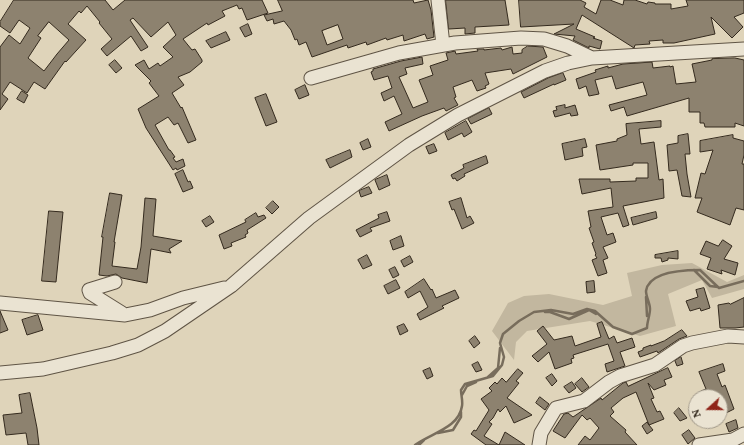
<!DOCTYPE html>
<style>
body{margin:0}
#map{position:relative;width:744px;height:445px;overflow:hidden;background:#dfd4ba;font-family:Vollkorn,serif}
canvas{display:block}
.north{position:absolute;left:688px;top:389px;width:40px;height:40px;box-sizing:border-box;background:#eae3d2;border:1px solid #a1998a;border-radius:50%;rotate:249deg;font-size:11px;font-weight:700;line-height:16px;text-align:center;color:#342a1e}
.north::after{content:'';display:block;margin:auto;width:14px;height:18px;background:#8f2418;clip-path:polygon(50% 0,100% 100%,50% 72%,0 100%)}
</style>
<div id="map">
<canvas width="744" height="445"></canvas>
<div class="north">N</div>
</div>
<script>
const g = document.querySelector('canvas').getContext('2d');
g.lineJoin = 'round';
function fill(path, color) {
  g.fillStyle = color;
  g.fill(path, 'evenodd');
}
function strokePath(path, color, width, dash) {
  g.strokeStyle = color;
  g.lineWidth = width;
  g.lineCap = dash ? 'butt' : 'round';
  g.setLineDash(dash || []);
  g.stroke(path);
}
fill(new Path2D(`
 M692 263 727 282 744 275V289L712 298 702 280 668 294 676 326 640 336 590 321 527 331 516 342 514 360 492 331 508 303 524 296 549 294 603 305 632 296 627 273 662 265Z`), '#c2b79f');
strokePath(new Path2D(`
 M694 270 710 286 718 287
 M646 297 647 316
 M545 312H550L569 319 589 310 596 314
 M488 377 498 368 500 348
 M462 395 467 386 476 382
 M438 433 453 430 461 417V412
 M415 445C431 433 459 428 462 406 463 401 461 395 461 390L465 384 493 376 502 365 504 357 500 343 503 334 519 321 534 312 551 310 573 314 587 309 595 311 613 327 632 334 647 328C647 322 650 315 650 309 650 303 646 297 646 291 649 271 684 270 700 270L719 288 744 281
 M419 445 424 440`), '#786d5c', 2.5);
const building = new Path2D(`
 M14 0H105L113 10 125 0H262L268 13 247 20 242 8 239 9 237 5 222 11 225 16 208 25 207 23 183 39 192 50 195 49 202 60V62L190 72 178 77 184 85 172 93 181 108 182 107 196 140 188 143 178 123 174 125 168 117 155 125 169 150H170L175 157 173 158 176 162 183 159 185 166 177 170 176 168 173 170 146 128 138 109 159 96 149 83 151 81 135 65 144 60 149 69 158 63 160 66 173 57 163 47 176 35 168 22 151 37 133 18 130 20 148 47 141 51 131 36 107 56 101 49 112 39 99 23 100 22 87 6 81 13 79 11 68 24 86 40 66 62 65 61 45 89 34 82 27 93 10 82 2 94 8 99 0 110V47L9 35 20 44 30 28 19 20 10 33 0 26V22ZM49 22 69 40 57 54 44 71 28 58 41 38 38 36Z
 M278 0H413L414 3 428 0 431 10 434 37 427 39 425 34 404 41 403 35 387 40 386 38 367 45 366 42 348 48 347 45 312 57 306 42 299 45 297 39 295 40 291 30 284 21 274 24 273 19 267 21 264 15 282 11ZM338 25 343 39 327 45 322 31Z
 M446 0H505L509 25 475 27V33L465 34V28L449 29Z
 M519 0H580L586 3 584 7 596 14 601 0H610L623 5 624 0H635L647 4 648 2 655 3V4H671V9L688 6 686 0H744V13L734 17 743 27 732 38 711 17 715 34 674 43H663V40L649 41 650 44 635 45 634 48 582 15 576 29 595 37 593 38 602 41 600 49 589 46V48L573 40 575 36 554 34 574 24 521 27Z
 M248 24 252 34 245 37 240 28Z
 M226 32 230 40 211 48 206 41Z
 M528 46 543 47 547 57 513 74 511 69 485 73 489 84 485 86 486 88 477 91 472 80 453 87 456 97 454 98 458 105 446 111 444 108 422 116 389 131 385 122 402 114 394 96 384 101 381 93 392 88 388 76 374 80 371 72 373 71V69L401 61 422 57 423 64 405 68 407 74 399 77 413 108 428 102 419 80 433 75 430 66 448 60 446 53 455 51 456 54 478 51 477 49H484V50L501 48 502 50 512 47 513 54 522 53V50Z
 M735 58 744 60V126L735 123V127H705L704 123H700V112H689V98L627 116 624 107 611 111 609 105 647 95 643 82 616 89 612 76 595 80 599 94 589 96 586 86 579 89 576 79 596 72 595 70 608 66V68L623 64 652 62 653 68 670 66V67L673 66 676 84 696 82 692 64 712 60V59Z
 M115 60 122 68 116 73 109 65Z
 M563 73 566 80 554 85V84L524 98 521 92 548 78Z
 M305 85 309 95 299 99 295 90Z
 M22 91 28 95 24 103 17 99Z
 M266 94 277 122 266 126 255 98Z
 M565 105V108L575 105 578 115 571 116 570 113 555 117 553 111 557 110 556 107Z
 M489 108 492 114 471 124 468 119Z
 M466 121 472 132 464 137 462 133 448 140 445 133Z
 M661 121V127L639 129 641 144 654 142 659 180 663 179 664 198 623 206 629 225 623 227 618 213 601 217 607 235 613 233 616 242 603 247 608 258 603 260 607 273 598 276 592 260 597 258 595 255 596 254 592 243 594 242 589 228 591 227 588 211 613 207 611 188 582 194 579 179H610V182L636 181V178H648V163H633V165L600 170 596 145 617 141V139L627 135 626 124Z
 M688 134 690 154H685L687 174 691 197 682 196 677 170 669 171 667 145 678 143V136Z
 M733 135V138L744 141V155L742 164H744V210L736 208 730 225 697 212 702 198H695L701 173 705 174 713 150 700 152V141Z
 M368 139 371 147 363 150 360 143Z
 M585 139 587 147 582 148 583 156 565 160 562 144Z
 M434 144 437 151 429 154 426 147Z
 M350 150 352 157 330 168 326 160Z
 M486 156 488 163 464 174 465 176 457 181 455 178 453 179 451 175 464 168 463 165Z
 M183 170 188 182 190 181 193 188 183 192 175 174Z
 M387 175 390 185 379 190 375 180Z
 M369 187 372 193 361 197 359 191Z
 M110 193 122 195 114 242H115L112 266 137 269 141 247 145 198 156 199 153 236 182 241 169 249 171 253 151 249 147 283 122 278 116 274 107 276 99 275 103 237H102Z
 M461 198 467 218 470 216 474 223 462 229 454 209 452 210 449 202Z
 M273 201 279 207 272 214 266 208Z
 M49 211 63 212 56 282 42 281Z
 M387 212 390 221 370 228 372 231 360 237 356 230 379 218 378 215Z
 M656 212 657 218 633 225 631 218Z
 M256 213 258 217 264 215 266 218 247 230 248 233 245 235 246 237 231 243 232 246 224 249 219 235 246 222 245 220Z
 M210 216 214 222 206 227 202 221Z
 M401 236 404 246 393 250 390 241Z
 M723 240 732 246 724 259 738 263 735 275 721 270 722 274 707 269 711 258 700 254 706 241 718 246Z
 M678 251V259L668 258V260L662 262 661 258H655V255Z
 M367 255 372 265 363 269 358 260Z
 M410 256 413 262 404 267 401 261Z
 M395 267 399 275 393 278 389 270Z
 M424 279 431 290 432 289 436 298 455 290 459 298 442 306 444 308 420 320 417 314 428 307 420 291 408 298 405 292Z
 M396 280 400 288 388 294 384 286Z
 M594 281 595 292 587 293 586 282Z
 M704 288 710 308 701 311 700 308 690 311 686 301 698 297 696 290Z
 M744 298V327L735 328H720L718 305 729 303 730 304Z
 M0 311 8 330 0 333Z
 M38 315 43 330 27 335 22 320Z
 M602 322 609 339 614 336 617 343 632 338 635 347 620 352 625 366 607 372 605 364 614 361 608 344 573 355 574 358 571 359 572 363 555 369 549 352 538 362 532 356 547 344 537 331 543 326 554 340 572 336 575 346 601 337 597 324Z
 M404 324 408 331 400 335 397 327Z
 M682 330 687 336 679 339 658 353 657 351 640 357 638 352 643 350V348L651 345V346L664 341Z
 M475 336 480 343 474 348 469 341Z
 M681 357 683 364 677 366 675 361Z
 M478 362 482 370 476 372 472 365Z
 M723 364 725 371 717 374 722 387 725 385 734 409 726 413 718 394 709 397H703L701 391 706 389 699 372Z
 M430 368 433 376 427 379 423 371Z
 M668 368 672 377 664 380 666 385 654 390 648 383 654 398 651 399 657 412 660 411 664 419 649 425 653 430 647 434 642 426 647 422 649 425 636 392 623 398 611 408 614 412 610 416 626 430 625 432 637 445H578L585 436 590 440 599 428 590 418 587 420 582 415 565 438 553 431 564 414 568 413 573 417 601 398 602 400 623 383 626 382 628 386Z
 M518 369 523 373 516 381 519 383 507 398 532 415 514 423 506 406 500 412 498 409 493 418 489 422 492 424 484 436 499 445 505 432 525 445H486L471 434 474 430 476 431 489 410 481 399 492 391 489 388 495 382 497 384 502 378 506 382Z
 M552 374 557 381 552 386 546 378Z
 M582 378 589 387 582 392 575 384Z
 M572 382 576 388 569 393 564 387Z
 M30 393 37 428 39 445H28L26 433 6 435 3 415 22 413 19 395Z
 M540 397 549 404 545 410 536 403Z
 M679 408 687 418 680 421 674 413Z
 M736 420 738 428 729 432 726 424Z
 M689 430 695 438 688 444 682 435Z`);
fill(building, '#8d826f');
strokePath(building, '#342a1e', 1);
const minor = new Path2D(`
 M438 0 443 45
 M311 78 399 53 455 43 521 38 544 39 567 46 592 58
 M115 282 89 290 90 293 122 313
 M0 303 125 315 150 310 183 298 224 288
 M0 373 43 369 112 353 138 345 165 331 231 286 309 218 409 145 458 115 545 71 568 63 592 58 744 49
 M539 445 541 433 556 408 584 401 609 382 620 376 655 365 683 346 692 343 728 336 744 337
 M699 445 733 440 744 434`);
strokePath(minor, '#5f5445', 15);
strokePath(minor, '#eae3d2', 13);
</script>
